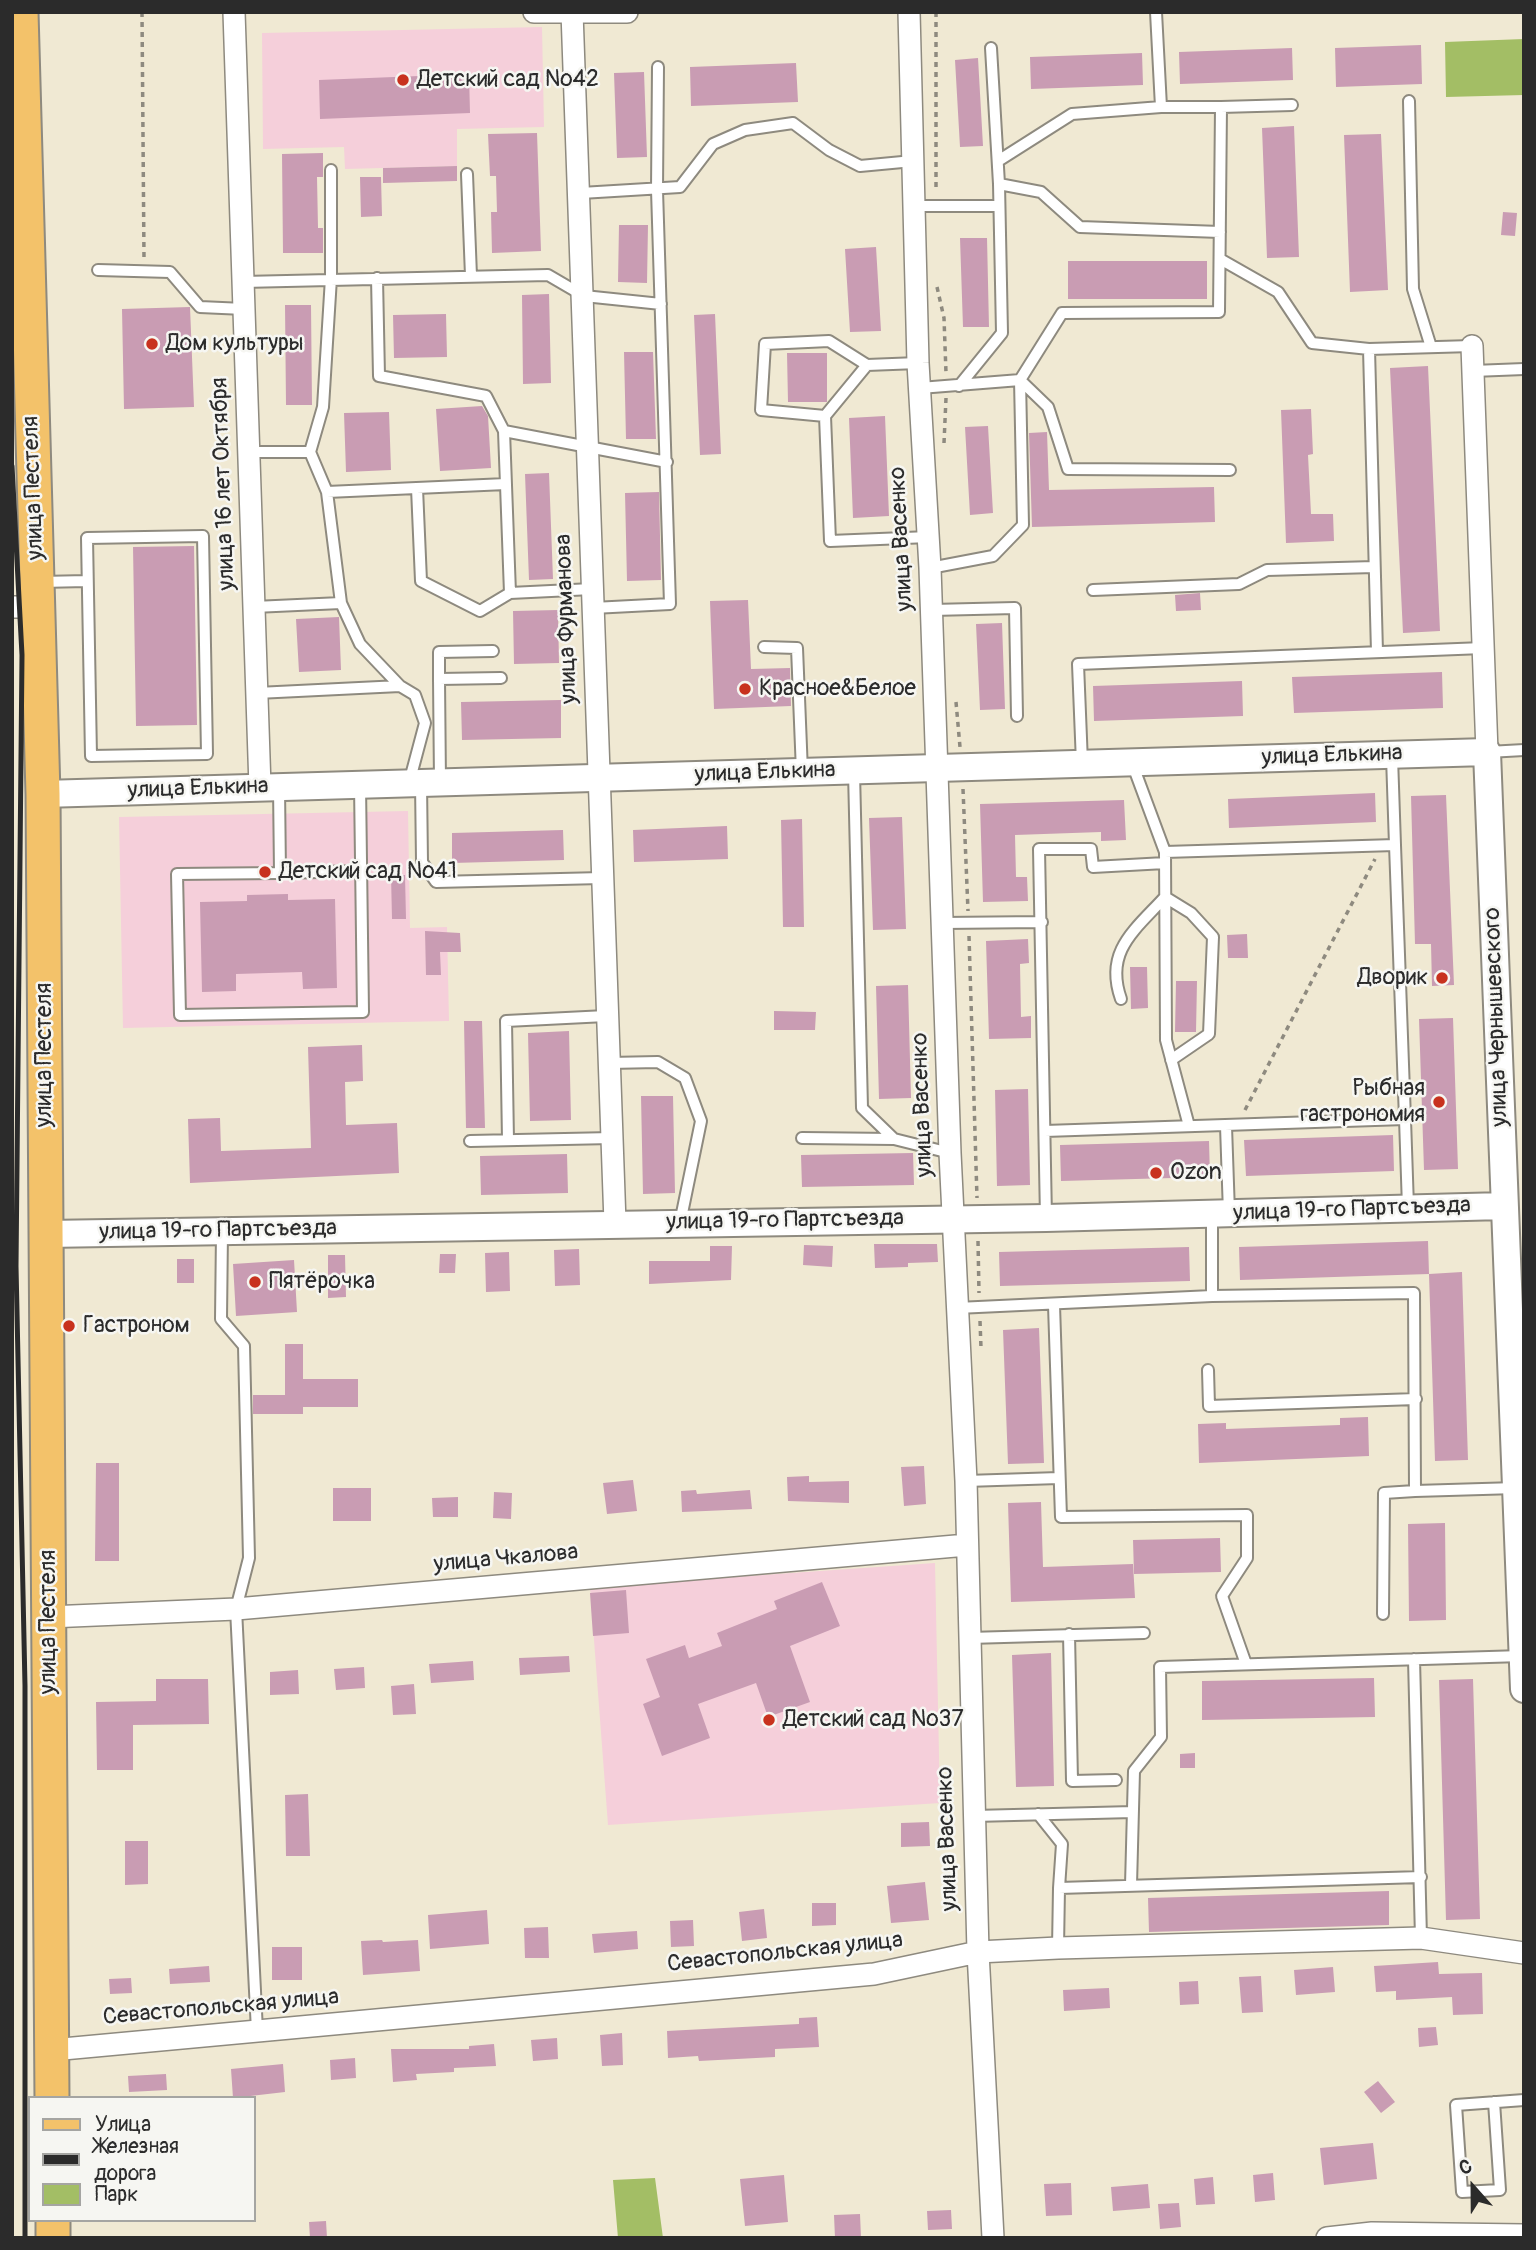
<!DOCTYPE html>
<meta charset="utf-8">
<style>
body{margin:0}
#map{position:relative;width:1536px;height:2250px;overflow:hidden;background:#f0e9d3;font-family:Pangolin,sans-serif}
canvas{display:block}
.frame{position:absolute;inset:0;border:14px solid #2b2b2b;pointer-events:none}
.legend{position:absolute;left:28px;top:2096px;width:228px;height:126px;box-sizing:border-box;background:#f6f6f2;border:2px solid #a5a5a2;margin:0;padding:9px 12px;list-style:none;font-size:21px;color:#2b2b2b}
.legend li{display:flex;align-items:center;gap:14px;height:35px}
.legend b{width:35px;border:2px solid #a5a5a2}
.north{position:absolute;left:1438px;top:2152px;width:70px;height:70px;-webkit-text-stroke:5px #f6f6f2;paint-order:stroke;rotate:339deg;font-size:19px;font-weight:700;line-height:28px;text-align:center;color:#2b2b2b}
.north::after{content:'';display:block;margin:auto;width:24px;height:32px;background:#2b2b2b;clip-path:polygon(50% 0,100% 100%,50% 72%,0 100%)}
</style>
<div id="map">
<canvas width="1536" height="2250"></canvas>
<div class="frame"></div>
<ul class="legend">
<li><b style="height:9px;background:#f3c26a"></b>Улица</li>
<li><b style="height:9px;background:#2b2b2b"></b>Железная дорога</li>
<li><b style="height:19px;background:#a3be65"></b>Парк</li>
</ul>
<div class="north">С</div>
</div>
<script>
const g = document.querySelector('canvas').getContext('2d');
g.lineJoin = 'round';
function fill(path, color) {
  g.fillStyle = color;
  g.fill(path, 'evenodd');
}
function strokePath(path, color, width, dash) {
  g.strokeStyle = color;
  g.lineWidth = width;
  g.lineCap = dash ? 'butt' : 'round';
  g.setLineDash(dash || []);
  g.stroke(path);
}
function write(font, color, halo, rows, align = 'center') {
  g.font = font + ' Pangolin,sans-serif';
  g.lineWidth = 5;
  g.setLineDash([]);
  g.textBaseline = 'middle';
  g.strokeStyle = halo;
  g.fillStyle = color;
  for (const [text, x, y, turn = 0] of rows) {
    g.save();
    g.translate(x, y);
    g.rotate((+turn || 0) * Math.PI / 180);
    g.textAlign = isNaN(turn) ? turn : align;
    if (halo) g.strokeText(text, 0, 0);
    g.fillText(text, 0, 0);
    g.restore();
  }
}
fill(new Path2D(`
 M542 27 544 127 457 129V166L345 169 344 147 263 149 262 33Z
 M408 811 410 928 447 927 449 1021 123 1028 119 817Z
 M935 1563 940 1803 608 1825 590 1587Z`), '#f5cfda');
fill(new Path2D(`
 M1524 39V95L1446 97 1445 42Z
 M655 2178 663 2238H618L613 2180Z`), '#a3be65');
fill(new Path2D(`
 M1421 45 1422 84 1336 87 1335 48Z
 M1292 48 1293 80 1180 84 1179 52Z
 M1142 53 1143 85 1031 89 1030 57Z
 M978 58 983 146 960 147 955 60Z
 M796 63 798 102 691 106 690 67Z
 M644 72 647 157 617 158 614 73Z
 M469 74 470 113 320 119 319 80Z
 M1294 126 1299 257 1267 258 1262 128Z
 M537 133 541 251 492 253 491 212H497L496 176H490L488 134Z
 M1381 134 1388 290 1350 292 1344 135Z
 M323 153V177H317L318 228H323V253H283L282 154Z
 M457 166V181L383 183V168Z
 M360 177H381L382 216 361 217Z
 M1503 212 1517 213 1515 236 1501 235Z
 M619 225H648L647 283 618 282Z
 M960 238H987L989 327H963Z
 M876 247 881 331 850 332 845 249Z
 M1068 261H1207V299H1068Z
 M549 294 551 383 523 384 522 295Z
 M285 305H311L312 405H286Z
 M190 307 194 407 124 409 122 309Z
 M446 314 447 357 394 358 393 315Z
 M715 314 721 454 700 455 694 315Z
 M624 352H653L656 439H626Z
 M787 353H827V402H788Z
 M1428 366 1440 631 1403 633 1390 368Z
 M482 406 488 416 491 468 440 471 436 409Z
 M1311 409 1313 454 1308 455 1311 514H1333L1334 541 1286 543 1281 410Z
 M389 412 391 470 346 472 344 413Z
 M885 416 889 516 853 518 849 418Z
 M988 426 993 513 970 515 965 427Z
 M1047 432 1049 490 1214 487 1215 522 1032 527 1029 433Z
 M549 473 553 579 529 580 525 474Z
 M659 492 661 580 627 581 625 493Z
 M194 546 197 725 136 726 133 547Z
 M1200 593 1201 610 1176 611 1175 595Z
 M748 600 751 669 790 668 791 706 714 709 710 601Z
 M558 610 559 663 514 664 513 611Z
 M339 617 341 670 299 672 296 619Z
 M1002 623 1005 709 980 710 976 624Z
 M1442 672 1443 708 1294 713 1292 677Z
 M1242 681 1243 716 1094 721 1093 686Z
 M561 700V738L462 740 461 702Z
 M1375 793 1376 822 1229 828 1228 799Z
 M1446 795 1454 985 1432 986 1431 944H1415L1411 796Z
 M1124 800 1126 840 1101 841V832L1015 835 1016 877H1027L1028 901 983 902 980 804Z
 M902 817 906 929 873 930 869 818Z
 M802 819 804 927H783L781 820Z
 M727 826 728 859 634 862 633 830Z
 M563 830 564 860 452 863V833Z
 M391 875H405L406 919H392Z
 M288 894V900L335 899 337 988 303 989 302 972 236 974V991L202 992 200 902 247 901V895Z
 M425 931 460 933 461 952H440L441 975H426Z
 M1247 934 1248 958H1228L1227 935Z
 M1028 939 1029 963 1020 964 1021 1017 1031 1016V1038L989 1039 986 941Z
 M1130 967H1147L1148 1008 1131 1009Z
 M1176 981H1197L1196 1032H1175Z
 M908 985 911 1098 879 1099 876 986Z
 M774 1011 816 1012 815 1030H774Z
 M1453 1018 1458 1169 1424 1170 1419 1019Z
 M464 1021H482L485 1128H466Z
 M569 1031 571 1120 530 1121 528 1033Z
 M362 1045 363 1081 345 1082 346 1125 397 1123 399 1173 190 1183 188 1119 220 1118 221 1151 311 1148 308 1047Z
 M1028 1089 1030 1185 997 1186 995 1090Z
 M641 1096H673L675 1193 643 1194Z
 M1393 1135 1394 1171 1246 1176 1244 1140Z
 M1209 1141 1210 1177 1061 1181 1060 1145Z
 M913 1153 914 1185 802 1187 801 1155Z
 M567 1154 568 1193 481 1195 480 1156Z
 M1428 1241 1429 1274 1240 1280 1239 1247Z
 M874 1244H937L938 1262 908 1263V1267L875 1268Z
 M804 1245 833 1246 832 1267 803 1265Z
 M710 1246H732L731 1280 649 1284V1261H710Z
 M1189 1247 1190 1281 1000 1286 999 1252Z
 M579 1249 580 1285 555 1286 554 1250Z
 M509 1252 510 1291 486 1292 485 1253Z
 M440 1254H456L455 1273H439Z
 M328 1255H345L346 1297 328 1298Z
 M177 1259H194V1283H177Z
 M294 1260 297 1312 236 1316 233 1264Z
 M1462 1272 1468 1460 1435 1461 1429 1274Z
 M1039 1328 1044 1463 1008 1464 1003 1330Z
 M285 1344H303V1379H358V1407H303V1414H253V1395H285Z
 M1368 1417 1369 1456 1199 1463 1198 1424 1226 1423V1429L1340 1425V1418Z
 M96 1463H119V1561H95Z
 M924 1466 926 1504 904 1506 901 1467Z
 M809 1476V1482L849 1481V1503L788 1501 787 1477Z
 M633 1480 637 1511 607 1514 603 1483Z
 M333 1488H371V1521H333Z
 M696 1490 697 1494 750 1490 752 1509 682 1512 681 1491Z
 M494 1492 512 1493 511 1519 493 1518Z
 M458 1497V1517H433L432 1498Z
 M1041 1502 1043 1567 1133 1564 1135 1598 1011 1602 1008 1503Z
 M1445 1523 1446 1620 1409 1621 1408 1524Z
 M1220 1538 1221 1572 1134 1574 1133 1540Z
 M822 1582 840 1626 790 1646 810 1702 768 1717 756 1683 698 1704 710 1738 662 1756 643 1704 660 1697 646 1659 685 1645 689 1658 722 1646 717 1633 777 1609 774 1601Z
 M626 1590 629 1633 593 1636 590 1593Z
 M1051 1653 1054 1786 1016 1787 1012 1655Z
 M569 1656 570 1672 520 1675 519 1658Z
 M473 1661 474 1680 431 1683 429 1664Z
 M364 1667 365 1688 336 1690 334 1669Z
 M298 1670 299 1694 270 1695V1672Z
 M1374 1678 1375 1717 1202 1720V1681Z
 M156 1679H208L209 1724 133 1725V1770H97L96 1702 156 1701Z
 M1473 1679 1480 1919 1446 1920 1439 1680Z
 M414 1684 416 1714 393 1715 391 1686Z
 M1195 1753V1768H1180V1754Z
 M308 1794 310 1856H286L285 1795Z
 M929 1822 930 1846 901 1847V1823Z
 M125 1841H148V1884L125 1885Z
 M925 1882 929 1920 891 1923 887 1886Z
 M1389 1891V1925L1149 1932 1148 1898Z
 M812 1903H836V1925L812 1926Z
 M764 1909 767 1938 742 1941 739 1912Z
 M487 1910 489 1944 430 1949 428 1915Z
 M693 1920 694 1946 671 1947 670 1921Z
 M548 1927 549 1958H525L524 1928Z
 M637 1931 638 1949 594 1953 592 1934Z
 M382 1940 383 1942 418 1940 420 1971 363 1975 361 1941Z
 M272 1947H302V1980H272Z
 M1438 1962 1439 1974 1482 1973 1483 2014 1453 2015 1452 1997 1396 2000V1991L1376 1992 1374 1966Z
 M209 1966 210 1982 170 1984 169 1969Z
 M1333 1967 1335 1992 1296 1995 1294 1970Z
 M1261 1976 1263 2012 1242 2013 1239 1977Z
 M131 1978 132 1993 110 1994 109 1979Z
 M1198 1981 1199 2004 1180 2005 1179 1982Z
 M1109 1988 1110 2008 1064 2011 1063 1990Z
 M817 2017 819 2047 775 2049V2057L699 2061 698 2056 668 2058 667 2031 799 2024V2018Z
 M1436 2027 1438 2045 1419 2047 1418 2028Z
 M622 2033 623 2065 602 2066 600 2035Z
 M557 2038 558 2059 533 2061 531 2040Z
 M494 2044 496 2066 454 2068V2072L416 2074 417 2080 393 2082 391 2049H469V2046Z
 M355 2058 356 2078 331 2080 330 2060Z
 M283 2064 285 2092 233 2098 231 2069Z
 M166 2074 167 2090 129 2092 128 2076Z
 M1378 2081 1395 2102 1381 2113 1364 2092Z
 M1373 2143 1377 2179 1324 2185 1320 2148Z
 M1273 2173 1275 2200 1255 2202 1253 2175Z
 M784 2175 788 2222 745 2226 740 2179Z
 M1213 2177 1215 2204 1196 2205 1194 2179Z
 M1071 2183 1072 2215 1046 2216 1044 2184Z
 M1148 2184 1150 2208 1113 2211 1111 2187Z
 M1179 2203 1181 2227 1160 2229 1158 2204Z
 M951 2210 952 2229 928 2230 927 2211Z
 M860 2214 861 2238H835L834 2215Z
 M326 2221 327 2238H310L309 2222Z`), '#c99cb3');
const service = new Path2D(`
 M1156 12 1161 107
 M1409 101 1413 289 1431 347
 M1221 107 1292 105
 M467 174 471 276
 M999 184 1041 192 1080 227 1220 232
 M581 193 680 187 713 144 745 130 793 123 829 150 860 166 913 161
 M914 206H998
 M1220 259 1278 292 1312 343 1369 349
 M98 270 170 272 200 307 244 309
 M377 278 379 376 486 396 504 431 667 462
 M243 282 548 275 584 296 661 304
 M918 363 867 365 825 416 830 541 929 537
 M1473 371 1524 369
 M959 386 1002 333 999 184 991 48
 M920 388 1020 380 1048 407 1068 469 1230 470
 M825 416 761 410 765 344 829 341 867 365
 M504 431 510 593 592 589
 M249 452H310
 M417 488 421 581 480 611 510 593
 M327 492 506 484
 M203 536 207 754 91 756 87 538Z
 M930 568 993 556 1023 525 1020 380 1062 313 1219 312 1221 107H1161L1072 114 998 161
 M40 582 87 581
 M1093 590 1239 584 1267 570 1374 567
 M254 607 341 603
 M593 608 670 604 657 190 658 67
 M932 610 1015 608 1017 716
 M764 647 797 648 802 772
 M1377 652 1369 349 1472 346
 M439 679V652L493 651
 M400 686 415 695 425 723 409 783
 M257 693 400 686 360 644 341 603 327 492 310 452 323 407 331 278V170
 M1488 752 1524 750
 M1392 757 1395 845
 M1082 763 1078 664 1483 648
 M1132 763 1165 852 1166 1040 1189 1126
 M854 772 862 1108 894 1139 950 1153
 M440 782 439 679 501 678
 M421 783 422 862 436 882 602 878
 M279 787 280 873 177 874 180 1015 363 1012 360 785
 M1165 852 1395 845 1405 1119
 M280 873 360 871
 M942 923 1042 922
 M1121 999C1104 951 1135 930 1165 897L1191 913 1213 937 1209 1034 1171 1060
 M609 1063 658 1062 685 1078 701 1121 680 1223
 M1226 1126 1229 1213
 M1045 1131 1405 1119 1408 1207
 M802 1138 894 1139
 M508 1140 506 1021 606 1016
 M470 1141 612 1138
 M1212 1215V1296
 M1046 1218 1039 849H1091L1093 867 1165 863
 M222 1232 221 1319 244 1346 249 1558 236 1609 257 2031
 M1054 1305 1061 1517 1247 1515V1558L1222 1596 1246 1664
 M957 1308 1212 1296 1414 1293 1415 1491 1516 1488
 M1208 1370 1209 1406 1416 1399
 M966 1481 1059 1478
 M1383 1614 1384 1493 1415 1491
 M1069 1634 1072 1781 1116 1780
 M969 1638 1144 1633
 M1414 1659 1421 1938
 M1038 1814 1062 1844 1059 1888
 M974 1816 1133 1812
 M1131 1885 1134 1771 1161 1737 1160 1667 1522 1656
 M1058 1948 1059 1888 1421 1877
 M1494 2102 1500 2190 1462 2192 1456 2105 1524 2100`);
const minor = new Path2D(`
 M234 12 260 787
 M534 12H627
 M572 12 615 1223
 M909 12 918 363 930 568 950 1153 966 1481 978 1952 993 2238
 M1472 346 1487 752
 M12 607H37
 M49 1617 236 1609 967 1545
 M52 2050 874 1974 978 1952 1058 1948 1421 1938 1524 1953
 M1327 2238 1372 2233 1524 2235`);
const tertiary = new Path2D(`
 M43 794 1487 752 1524 1689
 M46 1234 1046 1218 1504 1206`);
const primary = new Path2D(`
 M21 12 43 794 52 2098
 M53 2220V2238`);
strokePath(service, '#8e8a7f', 14);
strokePath(minor, '#8e8a7f', 24);
strokePath(tertiary, '#8e8a7f', 30);
strokePath(primary, '#8e8a7f', 37);
strokePath(new Path2D(`
 M142 12 144 259
 M936 12V192
 M937 287 944 318 946 373
 M944 443 946 398
 M956 702 960 747
 M963 789 968 911
 M969 936 977 1198
 M1245 1110 1375 859
 M978 1241 979 1293
 M980 1321 981 1348`), '#8e8a7f', 3.5, [5, 5]);
strokePath(service, '#fff', 10);
strokePath(minor, '#fff', 21);
strokePath(tertiary, '#fff', 26);
strokePath(primary, '#f3c26a', 33);
strokePath(new Path2D(`
 M12 466 22 655 16 1266 25 1686V2238`), '#2b2b2b', 5);
for (const [x, y, r, color] of [
 [403,80,7,"#c8321e"],
 [152,344,7,"#c8321e"],
 [745,689,7,"#c8321e"],
 [265,872,7,"#c8321e"],
 [1442,978,7,"#c8321e"],
 [1439,1102,7,"#c8321e"],
 [1156,1173,7,"#c8321e"],
 [255,1282,7,"#c8321e"],
 [69,1326,7,"#c8321e"],
 [769,1720,7,"#c8321e"]
]) {
  const dot = new Path2D();
  dot.arc(x, y, r, 0, 2 * Math.PI);
  g.fillStyle = color;
  g.fill(dot);
  strokePath(dot, '#f6f6f2', 2.5);
}
write('23px', '#2b2b2b', '#f6f6f2', [
 ["Детский сад №42",417,80],
 ["Дом культуры",166,344],
 ["Красное&Белое",759,689],
 ["Детский сад №41",279,872],
 ["Дворик",1428,978,"right"],
 ["Рыбная",1425,1089,"right"],
 ["гастрономия",1425,1115,"right"],
 ["Ozon",1170,1173],
 ["Пятёрочка",269,1282],
 ["Гастроном",83,1326],
 ["Детский сад №37",783,1720]
], 'left');
write('23px', '#2b2b2b', '#f6f6f2', [
 ["улица 16 лет Октября",224,484,-92],
 ["улица Пестеля",34,488,-92],
 ["улица Васенко",902,539,-93],
 ["улица Фурманова",567,619,-92],
 ["улица Елькина",1332,756,-2],
 ["улица Елькина",765,773,-2],
 ["улица Елькина",198,789,-2],
 ["улица Чернышевского",1497,1017,-92],
 ["улица Пестеля",45,1055,-90],
 ["улица Васенко",923,1105,-92],
 ["улица 19-го Партсъезда",1352,1210,-2],
 ["улица 19-го Партсъезда",785,1221,-1],
 ["улица 19-го Партсъезда",218,1231,-1],
 ["улица Чкалова",506,1559,-5],
 ["улица Пестеля",49,1622,-90],
 ["улица Васенко",948,1839,-92],
 ["Севастопольская улица",785,1953,-6],
 ["Севастопольская улица",221,2008,-5]
]);
</script>
